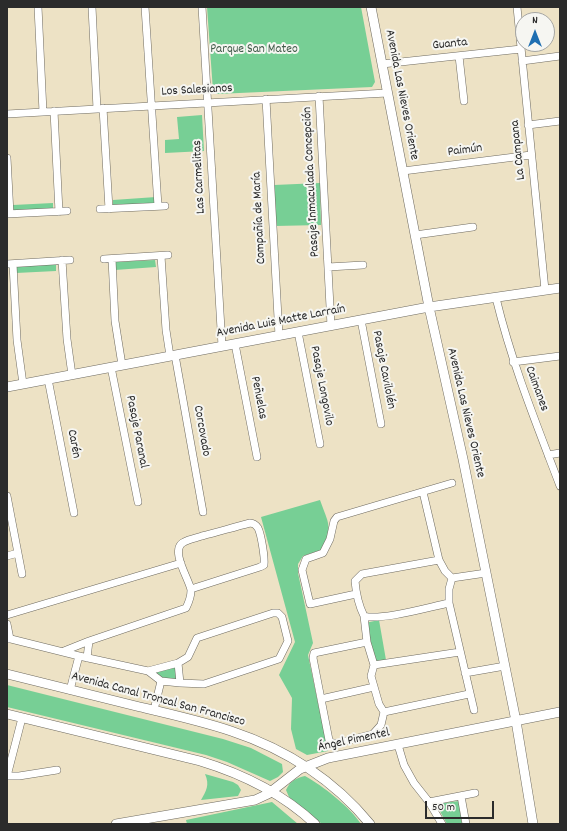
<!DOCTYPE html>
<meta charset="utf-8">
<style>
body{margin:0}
#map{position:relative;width:567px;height:831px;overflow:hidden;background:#ede2c5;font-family:Dekko,sans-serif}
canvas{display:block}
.frame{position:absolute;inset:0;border:8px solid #2b2b2b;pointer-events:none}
.north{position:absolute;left:515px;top:12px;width:40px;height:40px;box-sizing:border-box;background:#f6f6f2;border:1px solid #a5a5a2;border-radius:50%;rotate:0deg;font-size:11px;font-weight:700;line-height:16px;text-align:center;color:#2b2b2b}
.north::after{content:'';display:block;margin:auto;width:14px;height:18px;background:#1f6fb2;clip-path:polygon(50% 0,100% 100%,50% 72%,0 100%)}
.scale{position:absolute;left:425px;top:801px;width:69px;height:18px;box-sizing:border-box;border:2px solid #2b2b2b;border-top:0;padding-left:5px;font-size:12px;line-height:14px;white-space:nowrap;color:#2b2b2b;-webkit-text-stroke:3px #f6f6f2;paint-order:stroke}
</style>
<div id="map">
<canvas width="567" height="831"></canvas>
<div class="frame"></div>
<div class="north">N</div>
<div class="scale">50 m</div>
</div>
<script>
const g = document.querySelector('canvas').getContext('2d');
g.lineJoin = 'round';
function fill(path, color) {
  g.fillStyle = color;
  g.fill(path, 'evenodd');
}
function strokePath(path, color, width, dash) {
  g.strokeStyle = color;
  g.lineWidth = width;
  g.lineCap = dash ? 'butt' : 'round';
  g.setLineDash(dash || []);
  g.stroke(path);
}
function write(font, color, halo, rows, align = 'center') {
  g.font = font + ' Dekko,sans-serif';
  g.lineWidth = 4;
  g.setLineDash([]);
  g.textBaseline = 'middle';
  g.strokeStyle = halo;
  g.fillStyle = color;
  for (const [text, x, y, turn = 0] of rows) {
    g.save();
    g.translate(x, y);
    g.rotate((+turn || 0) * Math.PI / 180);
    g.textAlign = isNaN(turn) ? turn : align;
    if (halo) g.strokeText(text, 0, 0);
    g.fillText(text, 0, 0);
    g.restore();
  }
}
fill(new Path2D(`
 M207 7H361L375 82 372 87 217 94 213 91Z
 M202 115 204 151 165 153V140L179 139 177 117Z
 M320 183 321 225 275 226 274 185Z
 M156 197V204L113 206V200Z
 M53 203V209L13 212V205Z
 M155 260 156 267 115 270V262Z
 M56 264V271L16 273V266Z
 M320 500C328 523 334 527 321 550L303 556 298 564V573L313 643 308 655 328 751 307 755 296 749 291 729 292 698 279 675 295 642 261 517Z
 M379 620 386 660 376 662 365 623Z
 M178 663 180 683 161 681 148 671Z
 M7 685 223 739 251 748 282 764 283 772 278 777 270 781 227 762 206 755 7 707Z
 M205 774 233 782 238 785 241 790 238 796 201 800C206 791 210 785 205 774Z
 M305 776C323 786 350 807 361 824H322L289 797 286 790C290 781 296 778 305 776Z
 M459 801 462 824H447L436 804Z
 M272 802 298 824H187L186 820Z`), '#77cf95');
const minor = new Path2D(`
 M38 7 43 112
 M92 7 97 109
 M145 7C149 74 154 140 158 206
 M202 7 222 346
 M517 7 545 290
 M459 56 464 101
 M522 61 560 56
 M382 64 521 49
 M319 96 331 326
 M266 99 279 336
 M103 108 109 209
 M54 111 59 212
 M7 114 387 93
 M528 125 560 121
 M7 158 10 214
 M403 171 531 155
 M100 209 165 206
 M7 214 67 211
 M415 235 473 227
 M161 256 166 330 170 356
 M104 259 168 255
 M112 259 115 321 122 365
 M62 260 67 339 72 375
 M7 264 70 260
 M13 264 17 340 23 384
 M328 267 363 265
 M496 298C512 364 536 423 560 486
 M361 320 381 424
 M298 332 320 444
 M235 344 257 457
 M175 355 203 512
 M513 362 560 356
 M111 367 138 502
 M48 379 74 513
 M548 455 560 453
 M423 492 439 560 445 571 452 578
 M7 496 22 574
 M7 556 18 553
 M439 560 362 574 355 581C356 593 358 604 364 616 381 621 429 607 449 603
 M452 578 449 589V603L474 710
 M452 578 486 573
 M356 594 310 604 302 570 306 559 323 553 330 539 334 521 337 517 452 483
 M7 615 181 563
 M364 616 367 642 374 665 371 676 379 704 384 712 381 725 373 734 338 743H332L329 740 313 658 314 653 367 642
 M7 624 10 639
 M7 638 79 656 148 671 161 681 180 683 204 684 279 659 288 641 282 617 278 613H273L197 638 188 657 178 663 148 671
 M64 651 89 641 186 608C189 602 191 597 191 590 189 579 169 549 184 542 189 539 196 538 202 536 218 532 234 527 250 523 253 523 256 525 258 528 261 534 265 557 264 565L260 567 191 589
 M87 658 89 641
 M178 663 180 683
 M374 665 460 652
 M465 673 505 666
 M70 690 79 656
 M321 699 374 687
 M154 710 161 681
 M384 712 469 694
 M398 745 404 765 414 783 429 802 442 824
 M7 776 22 718
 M7 776H19L57 770
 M461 796 466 824
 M429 802 475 793`);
const tertiary = new Path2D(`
 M371 7 429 307 463 459 516 721 533 824
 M7 387 429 307 560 288
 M7 674C51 685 95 696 140 707 170 714 201 721 231 731 285 749 334 780 370 824
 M7 714 200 761C243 774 282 793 315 824
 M116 824 255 800 268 794 300 769 328 758 560 712`);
strokePath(minor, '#6f6b61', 8);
strokePath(tertiary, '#6f6b61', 10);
strokePath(minor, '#fff', 7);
strokePath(tertiary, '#fff', 9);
write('13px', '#2b2b2b', '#f6f6f2', [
 ["Guanta",450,45,-6],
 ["Los Salesianos",197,91,-3],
 ["Avenida Las Nieves Oriente",401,95,79],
 ["La Campana",519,150,-96],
 ["Paimún",465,151,-7],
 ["Las Carmelitas",200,177,-93],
 ["Pasaje Inmaculada Concepción",312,182,-93],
 ["Compañía de María",260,218,-93],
 ["Avenida Luis Matte Larraín",281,322,-11],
 ["Pasaje Cavilolén",383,370,79],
 ["Pasaje Longovilo",321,386,79],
 ["Caimanes",536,389,70],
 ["Peñuelas",258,398,79],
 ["Avenida Las Nieves Oriente",465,413,77],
 ["Corcovado",201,431,80],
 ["Pasaje Paranal",136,432,79],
 ["Carén",73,444,79],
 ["Avenida Canal Troncal San Francisco",158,700,15],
 ["Ángel Pimentel",354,741,-12]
]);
write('13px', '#425c4b', '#f6f6f2', [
 ["Parque San Mateo",254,50]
]);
</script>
